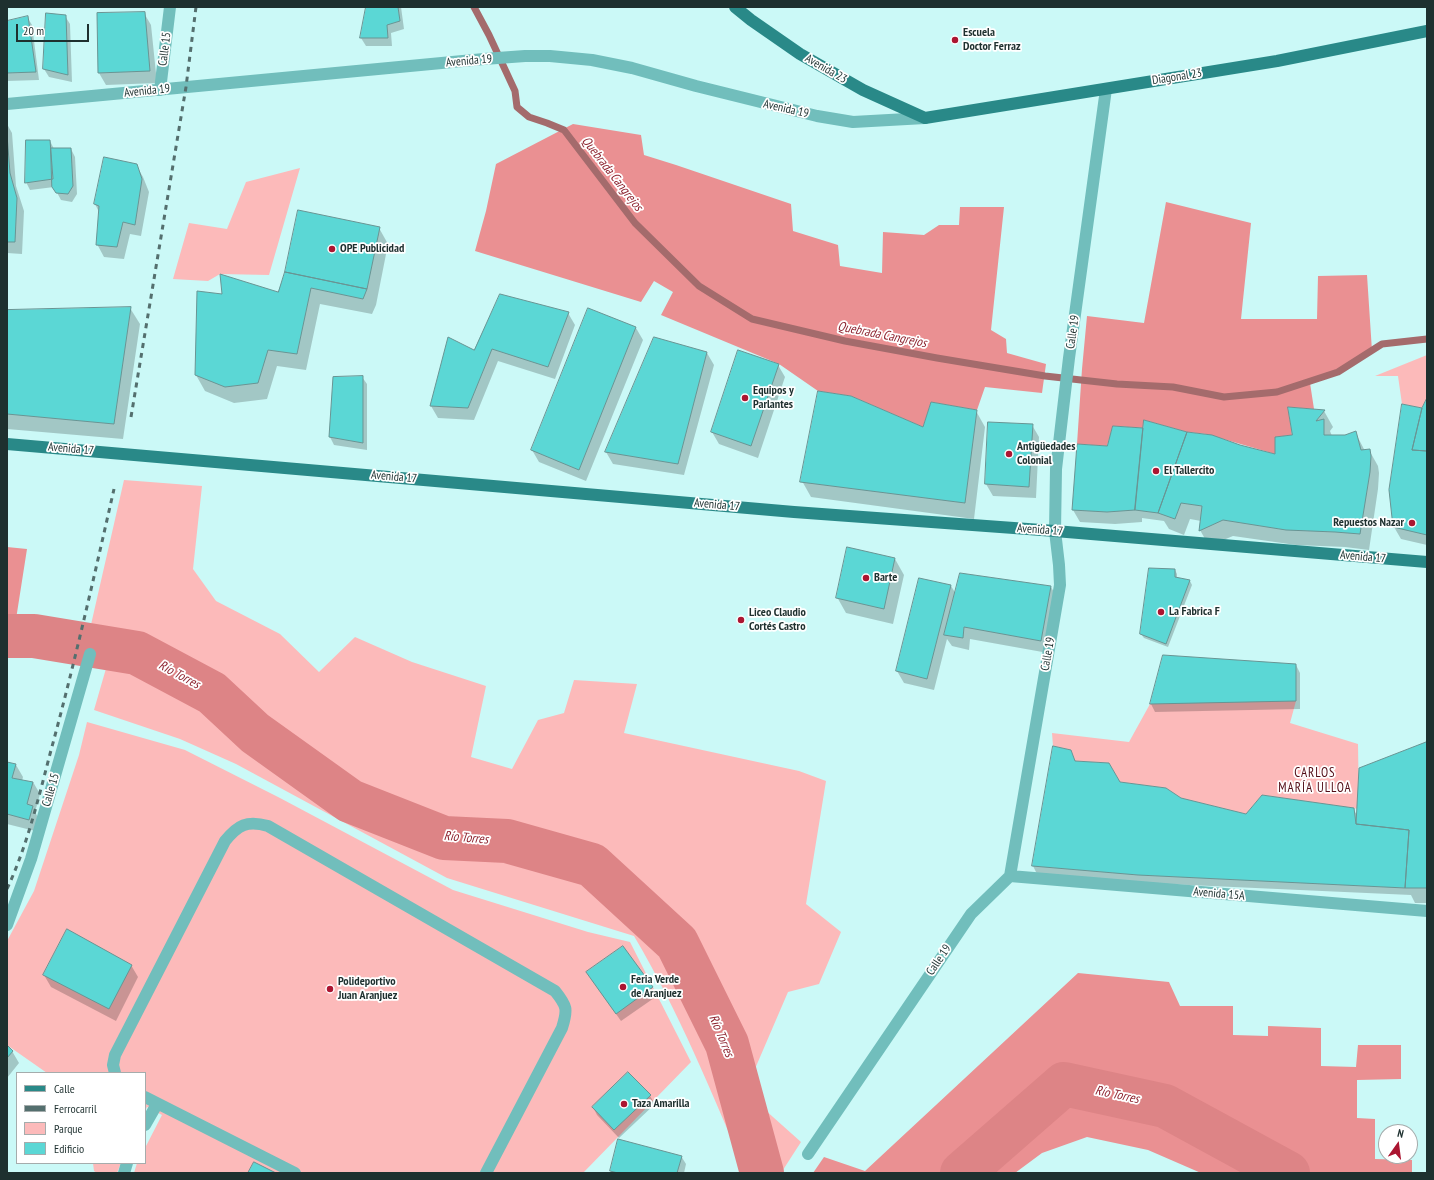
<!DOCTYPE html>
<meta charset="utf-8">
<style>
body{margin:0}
#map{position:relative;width:1434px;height:1180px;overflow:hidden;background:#cbf9f7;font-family:"PT Sans Narrow",sans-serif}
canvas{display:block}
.frame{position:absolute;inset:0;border:8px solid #1e302f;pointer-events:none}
.legend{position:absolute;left:16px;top:1072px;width:130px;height:92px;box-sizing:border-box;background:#fff;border:1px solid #a5acac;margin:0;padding:5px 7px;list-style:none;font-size:12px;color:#1e302f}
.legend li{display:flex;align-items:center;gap:8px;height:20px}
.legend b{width:20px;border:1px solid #a5acac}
.north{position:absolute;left:1378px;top:1124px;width:40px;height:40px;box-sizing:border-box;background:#fff;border:1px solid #a5acac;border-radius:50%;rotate:14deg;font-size:11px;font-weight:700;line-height:16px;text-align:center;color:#1e302f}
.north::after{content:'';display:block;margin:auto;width:14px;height:18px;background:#ab1531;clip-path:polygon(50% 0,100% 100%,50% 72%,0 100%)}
.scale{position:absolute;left:16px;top:24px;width:73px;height:18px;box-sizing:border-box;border:2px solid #1e302f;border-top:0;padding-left:5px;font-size:12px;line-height:14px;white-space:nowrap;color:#1e302f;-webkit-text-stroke:3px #fff;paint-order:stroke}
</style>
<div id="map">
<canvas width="1434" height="1180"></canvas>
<div class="frame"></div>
<ul class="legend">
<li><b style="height:5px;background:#298988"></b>Calle</li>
<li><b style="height:5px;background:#546f6e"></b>Ferrocarril</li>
<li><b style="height:11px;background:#fcbaba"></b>Parque</li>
<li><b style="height:11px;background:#5bd7d5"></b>Edificio</li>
</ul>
<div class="north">N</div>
<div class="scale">20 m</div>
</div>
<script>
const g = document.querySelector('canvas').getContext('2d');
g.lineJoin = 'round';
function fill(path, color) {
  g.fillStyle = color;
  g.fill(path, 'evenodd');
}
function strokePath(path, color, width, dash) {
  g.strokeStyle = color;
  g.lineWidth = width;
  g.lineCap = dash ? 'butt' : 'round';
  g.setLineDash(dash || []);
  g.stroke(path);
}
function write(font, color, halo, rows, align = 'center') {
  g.font = font + ' "PT Sans Narrow",sans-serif';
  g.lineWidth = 3.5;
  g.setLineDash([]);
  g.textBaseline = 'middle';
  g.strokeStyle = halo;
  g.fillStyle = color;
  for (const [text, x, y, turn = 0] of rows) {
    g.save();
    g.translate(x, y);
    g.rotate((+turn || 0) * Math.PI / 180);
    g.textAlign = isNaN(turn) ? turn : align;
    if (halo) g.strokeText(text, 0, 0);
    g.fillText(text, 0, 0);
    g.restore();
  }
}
fill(new Path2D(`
 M300 168 269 275 220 274 208 281 173 279 189 223 227 229 246 182Z
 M1427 355V398L1422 408 1402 404 1398 376H1375Z
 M124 480 202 486 193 569 216 601 280 634 319 672 355 637 412 662 486 686 471 757 512 769 538 720 564 713 574 680 637 684 624 733 799 771 826 781 806 904 841 932 819 984 788 992 745 1092 801 1142 781 1173H746C712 1093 679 1012 634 936L447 878 236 764 180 739 94 710 116 634 90 629Z
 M1226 700 1296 701 1290 723 1358 744 1359 809 1262 795 1246 814 1181 798 1166 788 1120 782 1109 763 1075 761 1071 750 1053 746 1052 733 1129 742 1150 704Z
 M87 722 185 750 280 798 453 890 588 932 630 942 691 1062 583 1173H134L137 1163H145V1148L162 1115 147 1107 145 1111V1073H47L7 1045V941L34 891 79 755Z
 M93 1163H121L117 1173H97L94 1171Z`), '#fcbaba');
fill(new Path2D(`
 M573 124 641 135 644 155 676 165 791 204 793 231 838 245 840 266 882 273 883 232 924 235 939 225H959L960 207H1004L991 330 1006 339 1007 353 1046 364 1042 393 985 387 977 410 931 402 923 427 851 396 818 391 779 364 661 315 673 292 654 281 641 302 475 251 486 211 496 164Z
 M1166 202 1251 223 1241 319H1317L1318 276 1367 275 1372 351 1338 372 1310 383 1314 409 1288 407 1292 435 1276 437 1275 454 1206 434 1187 432 1144 420 1143 428 1113 426 1107 446 1077 444 1082 369 1087 316 1144 323Z
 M7 547 27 549 14 632 7 658Z
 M1078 973 1169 982 1180 1006H1233V1035L1268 1036V1026L1321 1028V1066L1356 1067 1358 1045H1401V1079L1357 1080V1118L1375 1119V1159L1412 1160V1173H1201L1148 1150 1087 1137 1042 1153 1015 1173H813L824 1157 865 1171Z`), '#ea9092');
fill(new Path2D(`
 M367 7H401L404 29 391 33 392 46H366L361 38Z
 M144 13 151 25 157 83 106 85 99 73 98 14Z
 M65 16 70 24 72 82 49 77 44 69Z
 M27 17 32 25 39 80 7 81V22Z
 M7 124 12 133 16 186 24 211 22 254 7 253Z
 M50 141 54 149H71L75 157 77 194 72 202 61 200 54 187 30 190 26 182Z
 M136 165 143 177 149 192 141 236 130 234 124 259 104 257 97 244 99 212 95 204Z
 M379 228 388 244 376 305 372 314 320 304 306 370 277 366 267 399 234 403 205 391 196 375 223 295 279 293 286 272Z
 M130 308 140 324 123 439 7 429V311Z
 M589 309 636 328 643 340 586 481 539 462 532 450Z
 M568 313 575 325 555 379 498 361 474 420 438 418 431 406 449 338 474 351Z
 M654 338 707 353 714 365 684 475 613 464 606 452Z
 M778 365 785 377 758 458 719 444 712 432Z
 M362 377 367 384V450L334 445 330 437 334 378Z
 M1427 401V545L1401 539 1394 527 1422 409Z
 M976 411 985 427 974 519 811 497 802 481 923 429Z
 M1324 411 1333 427 1330 431 1332 436H1345L1355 432 1365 451 1369 450 1378 466 1379 473 1378 489 1369 550 1345 547 1296 545 1233 536 1209 546 1200 530 1201 521 1190 519 1184 535 1169 529 1164 521 1142 518V522L1115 524 1080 522 1073 510 1107 447 1113 427 1187 433 1276 456 1293 435Z
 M1032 425 1039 437 1036 498 993 496 986 484Z
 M848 548 895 559 904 575 893 624 846 613 837 597Z
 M1175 570 1177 574V578L1190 581 1192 585 1168 647 1144 638 1141 634Z
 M951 586 956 594 1051 587 1058 599 1048 653 970 639 969 650 952 646 947 639 934 690 904 683 897 671Z
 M1296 665 1300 673V709L1155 712 1151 704Z
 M1427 743V903H1415L1411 895 1144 883 1037 874 1033 866 1070 751 1076 762 1120 783 1246 815 1353 809 1357 815Z
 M7 763 16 765 23 777 22 781 33 782 40 794 35 812 39 819 35 831 7 824V826Z
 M623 947 657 996 621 1021 592 980Z
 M131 965 138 977 116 1021 51 987 44 975Z
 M7 1046 12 1051 19 1063 7 1078Z
 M650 1096 655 1104 619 1138 597 1115 593 1107Z
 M681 1156 686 1164 684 1173H612L611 1171Z`), '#0003');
strokePath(new Path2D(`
 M474 7 489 35 515 91 517 107 529 117 547 123 564 130 635 223 699 286 752 319 845 341 937 358 1045 376 1117 384 1173 387 1224 397 1277 392 1338 372 1382 344 1427 339`), '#a46b6c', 7);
strokePath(new Path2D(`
 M7 636H34L137 653 212 693 255 733 350 801 444 838 507 841 592 865 677 943 727 1044 762 1173
 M962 1173 1064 1084 1165 1106 1288 1173`), '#dd8486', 44);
const building = new Path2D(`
 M366 7H398L400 21 387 25 388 38H360Z
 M145 12 150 71 98 73 97 13Z
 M46 13 66 15 68 75 43 69Z
 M28 16 36 72 7 73V21Z
 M7 135 10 173 17 198 15 242H7Z
 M26 140H50L53 179 25 183Z
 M51 148H71L73 186 68 194 56 193 52 187Z
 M104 157 137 164 142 179 135 225 123 222 117 247 96 245 99 206 94 204Z
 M298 210 380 227 367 289 285 272Z
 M285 272 367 289 363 299 311 288 297 354 268 350 258 383 225 387 195 375 197 291 222 294 220 274 278 292Z
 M500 294 569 312 548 367 492 349 468 408 430 406 448 337 474 350Z
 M131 307 114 424 7 414V310Z
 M588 308 636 327 579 470 531 450Z
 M654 337 707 352 678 464 605 452Z
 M738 350 779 364 751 446 711 432Z
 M363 376V443L329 437 333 377Z
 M818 391 851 396 923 427 931 402 977 410 965 503 800 482Z
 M1427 398V451L1412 450 1422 408Z
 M1402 404 1422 408 1412 450 1427 451V535L1393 527 1389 490Z
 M1288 407 1325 410 1316 421 1324 419V435H1345L1356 431 1361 450 1370 449 1371 456 1370 472 1360 534 1335 532 1286 530 1223 520 1199 531 1202 506 1181 503 1175 519 1158 513 1187 432 1212 435 1240 445 1275 454V437L1292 435Z
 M1144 420 1187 432 1158 513 1135 510Z
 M988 422 1033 424 1029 487 985 484Z
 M1113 426 1143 428 1135 510 1107 512 1072 510 1077 444 1107 446Z
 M847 547 895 558 884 609 836 598Z
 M1149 568 1175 569V577L1190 580 1166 644 1140 634Z
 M960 573 1051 586 1041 641 964 627 963 638 944 635Z
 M919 578 951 585 927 679 896 671Z
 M1163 655 1296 664V701L1150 704Z
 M1427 733V888H1405L1409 830 1356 824 1359 768 1426 742Z
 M1053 746 1071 750 1075 761 1109 763 1120 782 1166 788 1181 798 1246 814 1262 795 1354 808 1356 824 1409 830 1405 888 1138 875 1032 866Z
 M7 762 16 764 12 778 33 782 27 804 33 806 29 820 7 814Z
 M67 929 132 965 109 1009 43 975Z
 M623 946 653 987 616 1014 586 972Z
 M7 1045 13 1051 7 1058Z
 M628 1072 651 1095 614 1130 592 1107Z
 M618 1139 682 1156 677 1173H618L610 1171Z
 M254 1162 276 1173H248Z`);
fill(building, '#5bd7d5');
strokePath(building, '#699493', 1);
strokePath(new Path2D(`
 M160 90 170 7
 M7 104 484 59 525 56H550L592 60 632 68 696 86 817 116 853 122 925 118
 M1010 876 1427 911
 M7 925 31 859 90 654
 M115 1073 113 1065 115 1055 225 841C238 825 247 820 268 826L555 991C567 1006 568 1009 562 1028L486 1173
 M145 1097 295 1173
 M145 1125 157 1104
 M808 1154 971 914 1010 876 1060 585 1059 565 1055 531 1056 469 1069 358 1106 89
 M124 1173 127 1163`), '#71bebc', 12);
strokePath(new Path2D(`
 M735 7 751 20 800 54 863 90 925 118 1277 61 1427 31
 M7 444 794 512 1055 531 1427 562`), '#298988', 12);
strokePath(new Path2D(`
 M131 417 186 87 196 7
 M7 889C27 846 38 800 50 754 74 666 94 577 114 489`), '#546f6e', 3, [5, 5]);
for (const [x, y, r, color] of [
 [955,40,4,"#ab1531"],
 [332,249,4,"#ab1531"],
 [745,398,4,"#ab1531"],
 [1009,454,4,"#ab1531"],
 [1156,471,4,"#ab1531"],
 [1412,523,4,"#ab1531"],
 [866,578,4,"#ab1531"],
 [1161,612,4,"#ab1531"],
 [741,620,4,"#ab1531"],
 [623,987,4,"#ab1531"],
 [330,989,4,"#ab1531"],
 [624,1104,4,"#ab1531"]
]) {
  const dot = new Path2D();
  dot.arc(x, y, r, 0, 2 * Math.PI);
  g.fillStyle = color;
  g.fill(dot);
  strokePath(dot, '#fff', 1.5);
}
write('bold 12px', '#1e302f', '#fff', [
 ["Escuela",963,33],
 ["Doctor Ferraz",963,47],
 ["OPE Publicidad",340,249],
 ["Equipos y",753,391],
 ["Parlantes",753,405],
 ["Antigüedades",1017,447],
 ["Colonial",1017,461],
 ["El Tallercito",1164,471],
 ["Repuestos Nazar",1404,523,"right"],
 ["Barte",874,578],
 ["La Fabrica F",1169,612],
 ["Liceo Claudio",749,613],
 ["Cortés Castro",749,627],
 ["Feria Verde",631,980],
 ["de Aranjuez",631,994],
 ["Polideportivo",338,982],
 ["Juan Aranjuez",338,996],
 ["Taza Amarilla",632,1104]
], 'left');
write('12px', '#1e302f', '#fff', [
 ["Calle 15",165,49,-83],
 ["Avenida 19",469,61,-5],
 ["Avenida 23",826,69,30],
 ["Diagonal 23",1177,77,-9],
 ["Avenida 19",147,91,-6],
 ["Avenida 19",786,109,13],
 ["Calle 19",1073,332,-82],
 ["Avenida 17",71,449,5],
 ["Avenida 17",394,477,5],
 ["Avenida 17",717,505,5],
 ["Avenida 17",1040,530,4],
 ["Avenida 17",1363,557,5],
 ["Calle 19",1048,654,-80],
 ["Calle 15",51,790,-74],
 ["Avenida 15A",1219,894,5],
 ["Calle 19",939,960,-56]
]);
write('italic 13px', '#8e2531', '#fff', [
 ["Quebrada Cangrejos",612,174,52],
 ["Quebrada Cangrejos",882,335,11],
 ["Río Torres",179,675,28],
 ["Río Torres",466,838,5],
 ["Río Torres",721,1036,67],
 ["Río Torres",1117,1095,12]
]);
g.letterSpacing = '1px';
write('13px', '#520c16', '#fff', [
 ["CARLOS",1315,773],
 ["MARÍA ULLOA",1315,788]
]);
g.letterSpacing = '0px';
</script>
